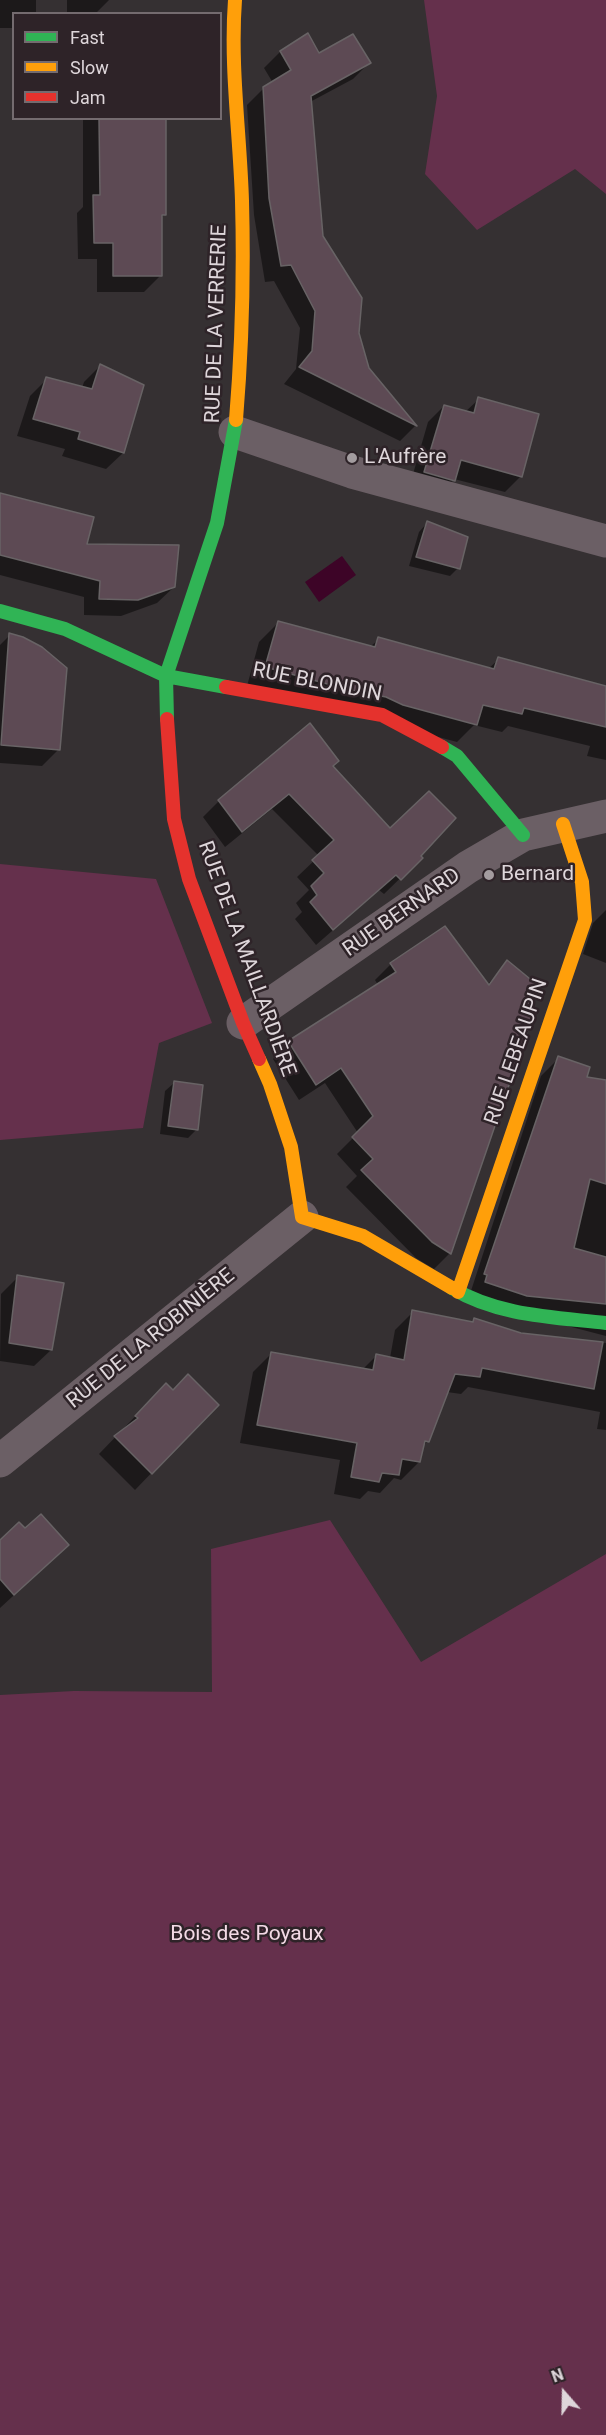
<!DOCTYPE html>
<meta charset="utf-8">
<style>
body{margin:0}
#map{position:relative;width:606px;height:2435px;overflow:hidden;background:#353032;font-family:Roboto,sans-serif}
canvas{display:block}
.legend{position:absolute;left:12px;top:12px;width:210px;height:108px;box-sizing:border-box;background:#2e2328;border:2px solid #746b6f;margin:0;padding:8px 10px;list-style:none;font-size:18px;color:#ded6da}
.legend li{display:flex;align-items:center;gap:12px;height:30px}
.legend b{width:30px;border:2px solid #746b6f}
.north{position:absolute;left:534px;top:2363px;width:60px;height:60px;-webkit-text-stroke:4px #2e2328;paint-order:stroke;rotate:340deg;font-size:16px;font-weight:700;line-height:24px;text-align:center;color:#ded6da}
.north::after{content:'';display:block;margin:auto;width:21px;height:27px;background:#ded6da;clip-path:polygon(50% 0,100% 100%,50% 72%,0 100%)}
</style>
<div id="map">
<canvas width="606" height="2435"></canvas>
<ul class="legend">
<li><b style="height:8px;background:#30b455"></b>Fast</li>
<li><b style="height:8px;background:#ff9f0a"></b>Slow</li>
<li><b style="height:8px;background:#e5322d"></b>Jam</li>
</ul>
<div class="north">N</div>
</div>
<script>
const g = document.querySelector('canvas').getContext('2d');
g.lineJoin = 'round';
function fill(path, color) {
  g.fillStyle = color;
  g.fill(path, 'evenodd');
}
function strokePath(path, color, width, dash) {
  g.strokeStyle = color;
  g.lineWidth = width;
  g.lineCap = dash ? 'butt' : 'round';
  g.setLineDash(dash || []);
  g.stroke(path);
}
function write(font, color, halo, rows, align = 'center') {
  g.font = font + ' Roboto,sans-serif';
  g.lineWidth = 5;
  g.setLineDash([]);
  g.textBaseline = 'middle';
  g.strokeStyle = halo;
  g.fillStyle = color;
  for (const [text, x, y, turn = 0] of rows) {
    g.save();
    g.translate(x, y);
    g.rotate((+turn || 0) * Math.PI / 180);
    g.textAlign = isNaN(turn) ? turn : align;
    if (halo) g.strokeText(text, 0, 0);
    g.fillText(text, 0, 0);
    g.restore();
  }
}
fill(new Path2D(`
 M424 0H606V194L575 169 477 230 425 174 437 96Z
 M0 864 156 879 212 1023 159 1043 143 1128 0 1140Z
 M330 1520 421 1662 606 1554V2435H0V1695L74 1691 212 1692 211 1549Z`), '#65304c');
fill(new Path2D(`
 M342 556 356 575 319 602 305 582Z`), '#3d0427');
fill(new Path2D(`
 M0 0H36V14H14V28H0Z
 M67 0H109L95 14H67Z
 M308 35 318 55 369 63 353 79 310 102 322 236 357 333 368 369 415 426 400 441 284 384 296 369 300 328 274 281 265 282 254 215 247 105 264 88 273 83 264 68 280 52Z
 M83 118H164L165 214 160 219 161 275 144 292H97V259H78L77 213 83 207Z
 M100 366 142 386 123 453 106 469 62 456 65 449 17 436 30 396 47 379 82 388 84 382Z
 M479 399 521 476 505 492 454 479 438 496 409 488 428 422 444 406 465 412Z
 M0 494 85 546 174 587 157 603 121 616 84 615V597L0 575Z
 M427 523 458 568 450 576 409 566 419 532Z
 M278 623 370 647 379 639 488 669 499 659 606 692V760L587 756 590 746 508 726 502 732 474 725 457 742 247 686 259 642Z
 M10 635 59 749 42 766 0 763V645Z
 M310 725 332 766 390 831 421 858 384 894 379 890 316 945 295 919 302 912 296 903 309 890 297 877 319 856 272 809 225 847 203 817 219 801Z
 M606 910V963L583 954 593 923Z
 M508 962 450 1253 434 1269 416 1258 346 1187 357 1176 337 1154 358 1133 325 1083 299 1100 273 1059 289 1043 378 985 375 980 391 964 487 985Z
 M559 1058 585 1078 606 1082V1336L468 1300 541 1076Z
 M174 1083 197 1129 188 1138 160 1134 165 1091Z
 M18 1277 51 1350 34 1366 0 1361 1 1294Z
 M413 1312 472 1323 475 1320 521 1334 606 1343V1430L597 1429 600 1412 468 1387 461 1394 447 1392 428 1441 422 1447 419 1462 401 1480 394 1478 380 1493 368 1491 360 1499 334 1494 340 1460 240 1443 253 1372 271 1354 363 1369 377 1355 390 1358 395 1330Z
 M173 1392 217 1405 135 1490 99 1454 150 1401Z
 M0 1541 50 1562 0 1608Z`), '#0007');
const building = new Path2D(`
 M308 33 319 53 353 34 371 63 311 96 323 236 362 298 359 333 369 368 417 426 299 367 312 351 315 311 291 265 281 266 269 198 263 87 291 70 280 51Z
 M99 118H166V215H162V276H113V243H94L93 195H100Z
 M100 364 144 385 124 453 78 439 80 432 33 419 46 377 92 389Z
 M478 397 539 414 522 477 461 460 455 481 424 472 444 405 474 413Z
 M0 493 94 517 87 544 179 545 175 587 138 600 99 599 100 581 0 555Z
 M427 521 468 537 460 569 416 557Z
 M278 621 375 647 378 637 494 669 498 657 606 686V727L524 708 522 714 483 705 477 725 403 705 386 697 346 689 265 667Z
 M9 633 23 637 42 647 67 668 60 750 1 745Z
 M310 723 339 761 333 766 390 828 429 791 456 818 421 856 423 858 401 880 396 875 333 930 310 902 317 895 311 886 324 873 312 860 334 840 289 794 242 832 218 800Z
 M445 926 489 985 507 960 535 983 527 1011 533 1015 451 1254 432 1242 361 1170 373 1159 352 1137 373 1116 341 1068 316 1085 288 1041 396 972 390 963Z
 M558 1056 590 1067 587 1077 606 1080V1184L590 1179 574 1248 606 1257V1304L527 1296 485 1282 487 1275 484 1274Z
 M174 1081 203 1085 198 1130 168 1126Z
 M17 1275 64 1283 52 1350 9 1343Z
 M412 1310 473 1322 474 1318 521 1333 603 1342 594 1389 482 1368 480 1377 455 1374 429 1442 425 1441 420 1462 402 1459 399 1475 382 1473 379 1482 351 1477 357 1443 257 1425 271 1352 373 1370 376 1354 404 1360Z
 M188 1374 219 1405 152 1474 114 1436 138 1418 135 1416 166 1383 173 1390Z
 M41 1514 69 1545 14 1595 0 1579V1540L19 1522 25 1528Z`);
fill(building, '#5d4a54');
strokePath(building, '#686365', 1.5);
strokePath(new Path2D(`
 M235 432 352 472 606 541
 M243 1023 468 867 523 835 606 816
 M0 1461 302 1217`), '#6b5f65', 33);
strokePath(new Path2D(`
 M0 611 65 629 166 676 226 687
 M167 719 166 676 217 523 236 420
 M442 747 457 756 523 835
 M452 1288C498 1316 554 1317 606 1323`), '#30b455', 14);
strokePath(new Path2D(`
 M235 0C230 67 240 134 242 201 244 274 242 347 236 420
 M259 1059 270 1084 291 1147 302 1217 363 1236 452 1288
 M458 1292 585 920 582 882 563 824`), '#ff9f0a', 14);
strokePath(new Path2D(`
 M226 687 382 715 442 747
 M167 719 174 819 189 879 243 1023 259 1059`), '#e5322d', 14);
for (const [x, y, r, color] of [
 [352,458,6,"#a39c9f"],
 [489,875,6,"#a39c9f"]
]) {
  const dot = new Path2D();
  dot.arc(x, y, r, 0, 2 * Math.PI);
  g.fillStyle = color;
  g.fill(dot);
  strokePath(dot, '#2e2328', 2);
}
write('21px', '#ded6da', '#2e2328', [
 ["RUE DE LA VERRERIE",217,324,-88],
 ["RUE BLONDIN",317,683,11],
 ["RUE BERNARD",402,913,-35],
 ["RUE DE LA MAILLARDIÈRE",246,959,70],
 ["RUE LEBEAUPIN",517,1052,-71],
 ["RUE DE LA ROBINIÈRE",151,1339,-39]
]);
write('21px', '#ded6da', '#2e2328', [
 ["L'Aufrère",364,458],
 ["Bernard",501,875]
], 'left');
write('21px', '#f3d9e5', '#2e2328', [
 ["Bois des Poyaux",247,1935]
]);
</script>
